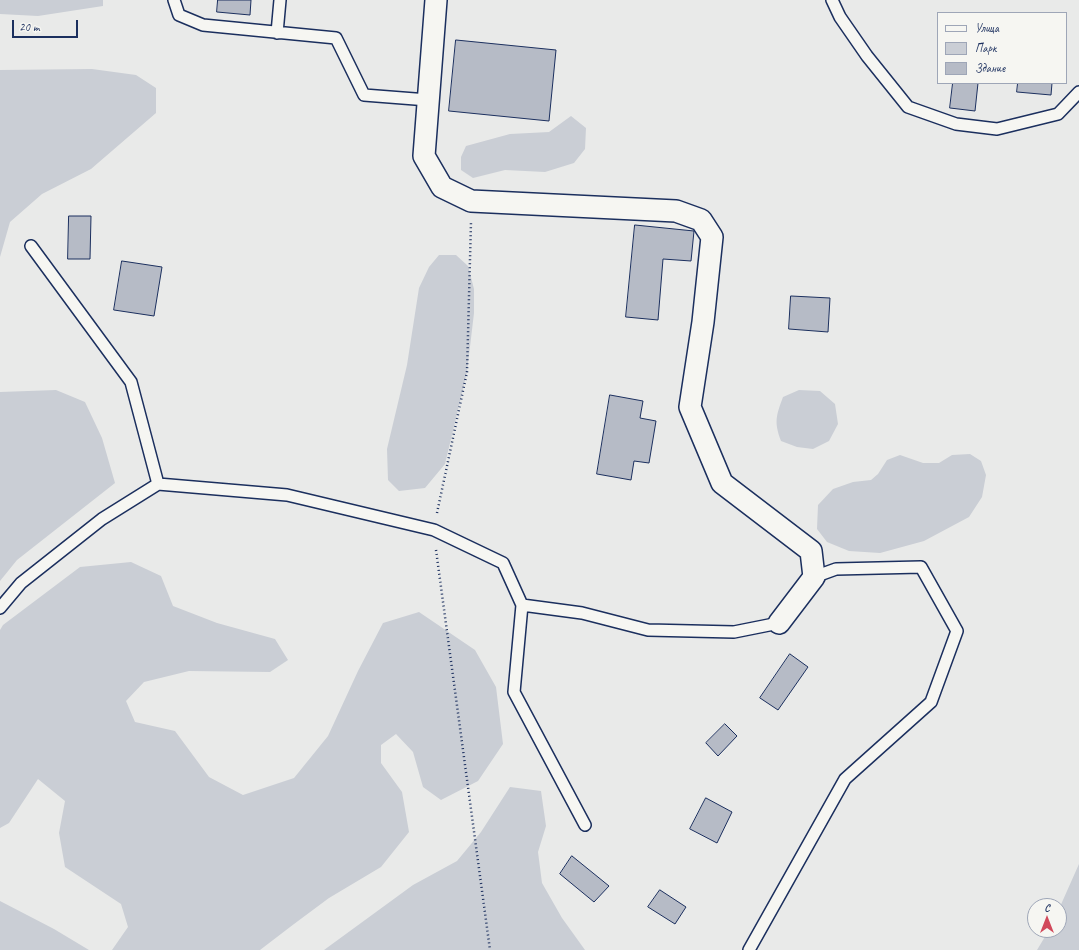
<!DOCTYPE html>
<meta charset="utf-8">
<style>
body{margin:0}
#map{position:relative;width:1079px;height:950px;overflow:hidden;background:#e9eae9;font-family:Caveat,sans-serif}
canvas{display:block}
.legend{position:absolute;left:937px;top:12px;width:130px;height:72px;box-sizing:border-box;background:#f6f6f2;border:1px solid #9ea6b7;margin:0;padding:5px 7px;list-style:none;font-size:12px;color:#1b2f5e}
.legend li{display:flex;align-items:center;gap:8px;height:20px}
.legend b{width:20px;border:1px solid #9ea6b7}
.north{position:absolute;left:1027px;top:898px;width:40px;height:40px;box-sizing:border-box;background:#f6f6f2;border:1px solid #9ea6b7;border-radius:50%;rotate:0deg;font-size:11px;font-weight:700;line-height:16px;text-align:center;color:#1b2f5e}
.north::after{content:'';display:block;margin:auto;width:14px;height:18px;background:#d1495b;clip-path:polygon(50% 0,100% 100%,50% 72%,0 100%)}
.scale{position:absolute;left:12px;top:20px;width:66px;height:18px;box-sizing:border-box;border:2px solid #1b2f5e;border-top:0;padding-left:5px;font-size:12px;line-height:14px;white-space:nowrap;color:#1b2f5e;-webkit-text-stroke:3px #f6f6f2;paint-order:stroke}
</style>
<div id="map">
<canvas width="1079" height="950"></canvas>
<ul class="legend">
<li><b style="height:5px;background:#f6f6f2"></b>Улица</li>
<li><b style="height:11px;background:#caced5"></b>Парк</li>
<li><b style="height:11px;background:#b6bbc6"></b>Здание</li>
</ul>
<div class="north">С</div>
<div class="scale">20 m</div>
</div>
<script>
const g = document.querySelector('canvas').getContext('2d');
g.lineJoin = 'round';
function fill(path, color) {
  g.fillStyle = color;
  g.fill(path, 'evenodd');
}
function strokePath(path, color, width, dash) {
  g.strokeStyle = color;
  g.lineWidth = width;
  g.lineCap = dash ? 'butt' : 'round';
  g.setLineDash(dash || []);
  g.stroke(path);
}
fill(new Path2D(`
 M0 0H103V6L38 16 0 14Z
 M92 69 136 75 156 88V113L91 169 42 194 10 222 0 257V70Z
 M571 116 586 128 585 149 574 163 545 172 505 170 473 178 461 170V157L466 146 510 134 549 132Z
 M439 255H456L468 266 474 289V313L467 372 445 464 425 488 399 491 388 480 387 449 407 365 419 288 429 267Z
 M56 390 85 402 102 438 115 483 17 560 0 581V392Z
 M799 390 820 391 835 404 838 424 829 441 813 449 797 447 781 441C774 422 776 416 783 397Z
 M970 454 981 461 986 475 982 497 969 517 924 541 880 553 849 551 827 542 817 529 818 505 833 489 853 482 871 480 878 474 887 460 900 455 923 463H939L952 455Z
 M131 562 161 576 173 606 217 623 275 639 288 660 270 672 189 671 144 682 126 701 135 722 175 731 209 777 243 795 294 778 328 736 358 671 383 623 419 612 475 650 496 687 503 744 478 781 441 800 423 787 413 752 396 734 381 745V763L402 792 409 832 381 867 329 898 294 924 260 950H99H112L128 927 121 904 65 867 59 833 65 801 38 779 9 823 0 828V630L3 625 80 567Z
 M510 787 541 791 546 826 538 852 542 883 562 918 585 950H324L413 885 457 861 481 832Z
 M1079 864V950H1037L1049 930H1059V909Z
 M0 901 54 929 89 950H0Z`), '#caced5');
const building = new Path2D(`
 M218 0H251L250 15 217 12Z
 M456 40 556 50 549 121 449 111Z
 M953 83H978L975 111 950 108Z
 M1018 83H1052L1051 95 1017 92Z
 M69 216H91L90 259H68Z
 M635 225 694 231 691 261 663 259 658 320 626 317Z
 M122 261 162 267 154 316 114 310Z
 M791 296 830 298 828 332 789 329Z
 M610 395 643 401 640 418 656 421 649 463 634 461 631 480 597 474Z
 M790 654 808 667 778 710 760 698Z
 M725 724 737 736 718 756 706 743Z
 M706 798 732 812 717 843 690 829Z
 M572 856 609 886 594 902 560 874Z
 M660 890 686 907 675 924 648 907Z`);
fill(building, '#b6bbc6');
strokePath(building, '#1b2f5e', 1);
const lane = new Path2D(`
 M174 0 179 15 203 25 336 38 364 95 428 100
 M832 0 840 17 867 56 908 107 956 124 997 129 1058 114 1079 92
 M277 33 280 0
 M31 246 131 382 158 484
 M522 605 582 613 648 630 734 632 779 623
 M0 608 21 583 102 519 158 484 287 495 434 530 503 563 522 605 514 692 585 825
 M749 950 845 779 931 702 957 631 921 567 836 569 814 577`);
const street = new Path2D(`
 M436 0 424 156 442 187 471 201 676 211 701 220 712 237 703 322 690 407 722 483 811 551 814 577 779 623`);
strokePath(lane, '#1b2f5e', 14);
strokePath(street, '#1b2f5e', 24);
strokePath(new Path2D(`
 M437 513 467 372 471 222
 M436 550 490 950`), '#1b2f5e', 2.5, [1, 3]);
strokePath(lane, '#f6f6f2', 11);
strokePath(street, '#f6f6f2', 21);
</script>
